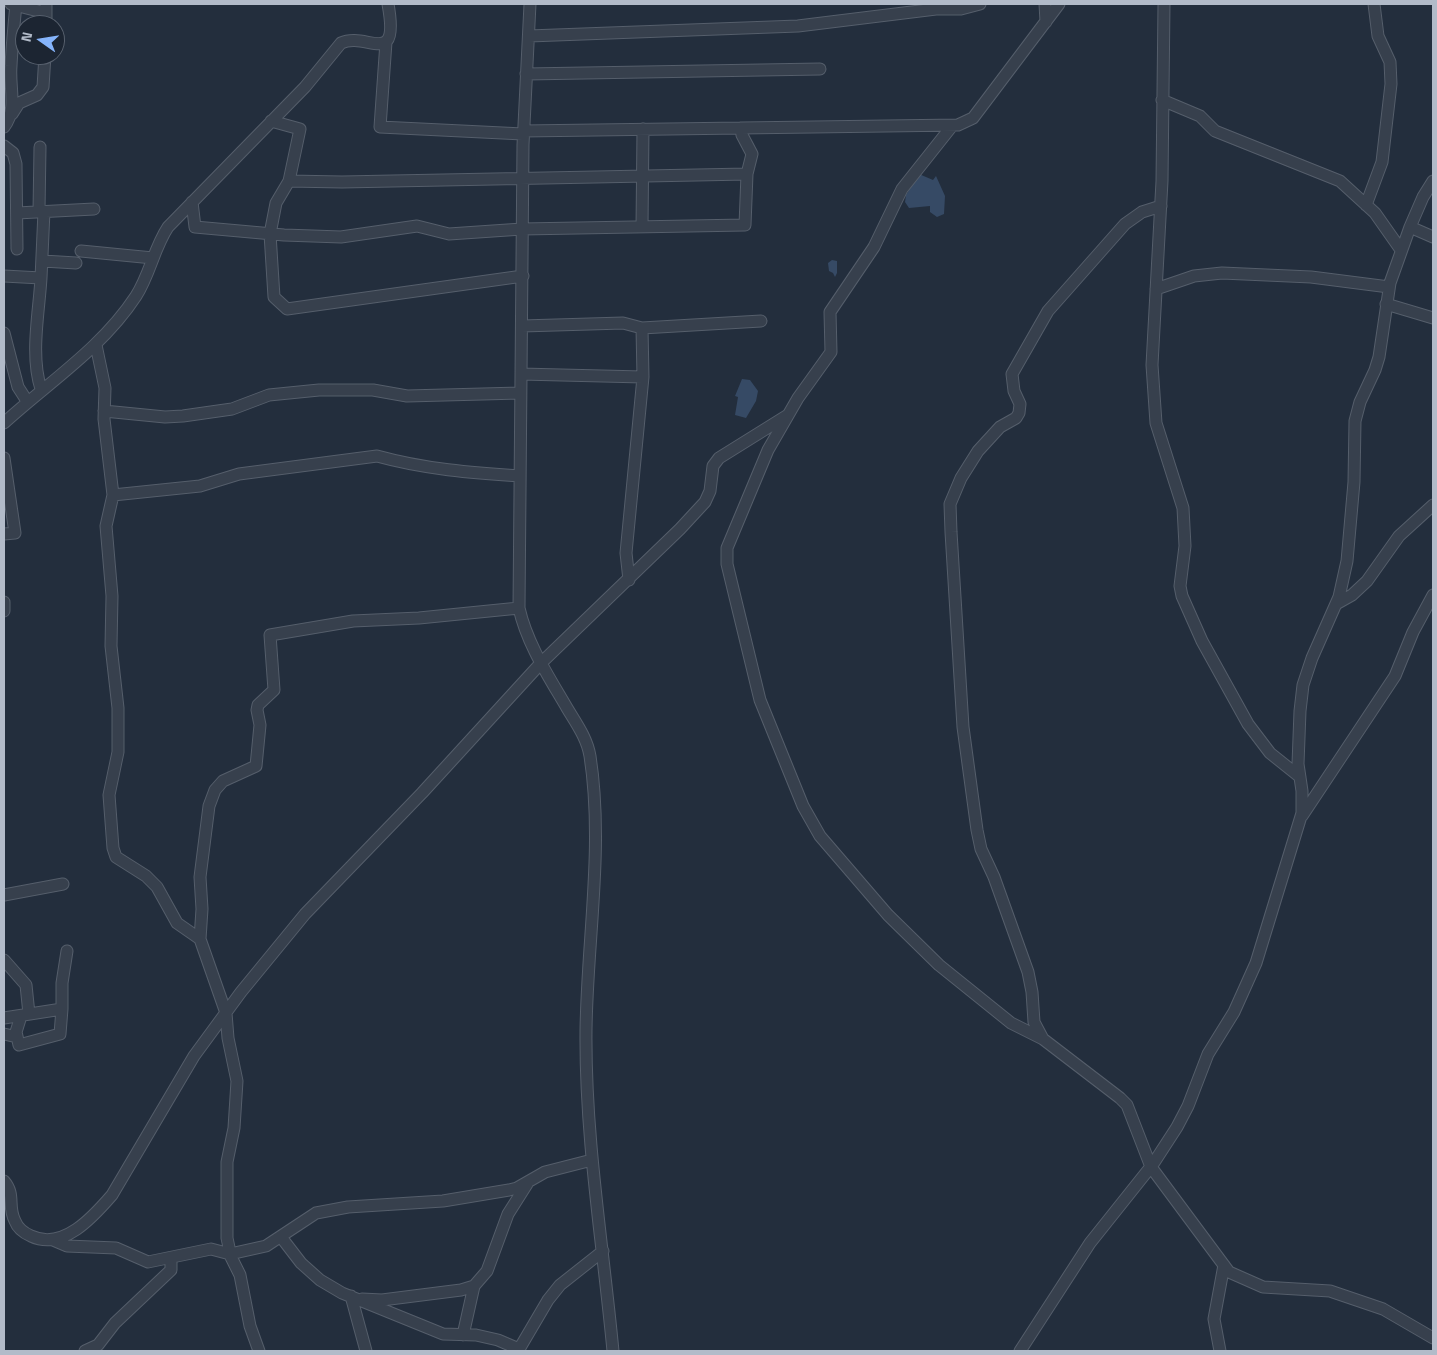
<!DOCTYPE html>
<style>
body{margin:0}
#map{position:relative;width:1437px;height:1355px;overflow:hidden;background:#232e3d;font-family:"Titillium Web",sans-serif}
canvas{display:block}
.frame{position:absolute;inset:0;border:5px solid #b2bbc9;pointer-events:none}
.north{position:absolute;left:15px;top:15px;width:50px;height:50px;box-sizing:border-box;background:#1c2532;border:1px solid #58616e;border-radius:50%;rotate:283deg;font-size:14px;font-weight:700;line-height:20px;text-align:center;color:#b2bbc9}
.north::after{content:'';display:block;margin:auto;width:18px;height:22px;background:#85b4fb;clip-path:polygon(50% 0,100% 100%,50% 72%,0 100%)}
</style>
<div id="map">
<canvas width="1437" height="1355"></canvas>
<div class="frame"></div>
<div class="north">N</div>
</div>
<script>
const g = document.querySelector('canvas').getContext('2d');
g.lineJoin = 'round';
function fill(path, color) {
  g.fillStyle = color;
  g.fill(path, 'evenodd');
}
function strokePath(path, color, width, dash) {
  g.strokeStyle = color;
  g.lineWidth = width;
  g.lineCap = dash ? 'butt' : 'round';
  g.setLineDash(dash || []);
  g.stroke(path);
}
fill(new Path2D(`
 M919 174 933 180 936 176 945 196 944 214 937 217 930 212V206L909 208 905 202 906 195Z
 M832 260 837 261V273L835 277 833 273 829 271 828 263Z
 M742 379 750 380 758 391 756 401 746 418 735 415 738 397 735 396Z`), '#364a65');
const minor = new Path2D(`
 M11 4 46 13
 M530 4 523 145 519 608C527 644 549 677 567 708 576 723 587 738 590 756 604 847 587 940 586 1031 585 1138 603 1245 613 1351
 M1045 4 1046 22
 M1164 4 1162 181 1152 365 1156 423 1183 508 1185 546 1180 586 1182 596 1202 641 1248 724 1270 753 1300 777
 M46 25V4
 M529 36 798 26 936 9H961L980 4
 M386 42 380 127 523 134
 M526 74 820 69
 M1162 100 1200 116 1215 131 1340 181 1375 213 1401 250
 M12 114 19 103 37 95 43 87 45 55
 M271 121 300 129 289 181 276 203 270 234 274 297 287 309 523 276
 M952 126 902 189 874 247 830 312 831 352 798 398 768 450 727 548V564L760 700 803 806 820 836 888 915 939 965 1011 1023 1043 1039
 M4 127C18 109 9 87 11 66 12 45 14 25 16 4
 M523 131 958 125 973 118 1059 4
 M4 146 13 153 16 164 17 249
 M289 181 342 182 747 174 752 154 742 135 741 128
 M192 202 195 227 284 235 341 237 417 226 449 234 522 229 745 225 747 174
 M1366 205 1382 162 1391 84 1390 62 1378 36 1374 4
 M1161 206 1142 212 1125 224 1048 311 1012 374 1014 391 1020 404 1019 413 1016 418 1000 427 978 451 961 478 950 504 951 532 963 727 977 830 981 849 994 877 1028 972 1032 992 1034 1022 1043 1039 1120 1098 1127 1105 1151 1167 1229 1272 1263 1287 1330 1291 1383 1309 1433 1338
 M39 211 40 147
 M17 213 94 209
 M642 227 643 129
 M1410 227 1433 237
 M81 251 153 258
 M43 261 76 263
 M4 276 41 278C39 313 30 355 41 389
 M41 278 44 211
 M1156 289 1194 276 1222 273 1311 277 1389 287
 M1386 304 1433 318
 M522 326 623 323 642 328 643 377 626 553 629 580
 M642 328 761 321
 M4 333 18 387 27 401
 M96 345 105 388 104 419 113 495 106 526 112 596 111 646 118 708V752L109 795 113 848 116 857 146 876 157 887 177 923 200 939 226 1013 228 1038 237 1081 234 1128 227 1162V1238L231 1257 240 1275 250 1326 259 1351
 M521 374 643 377
 M104 411 165 417 183 416 232 409 269 395 319 390H373L407 396 520 393
 M4 423C49 382 102 348 136 296 150 274 154 248 168 227L305 87 341 43C367 31 400 70 388 4
 M4 458 15 533 4 534
 M113 495 200 486 239 474 377 456C424 469 472 473 520 476
 M4 602V611
 M1336 604 1352 595 1367 581 1399 536 1433 505
 M1302 816 1395 676 1413 632 1433 595
 M4 895 63 884
 M200 939 202 909 200 877 209 806 215 790 223 781 256 766 260 725 257 710 258 705 274 690 270 635 353 621 419 618 519 608
 M4 960 26 985 29 1014
 M62 1009V983L67 951
 M4 1018 62 1009 60 1034 19 1045 16 1032 21 1016
 M4 1034 17 1037
 M4 1181C16 1195 7 1206 15 1221 18 1229 24 1233 31 1236 63 1251 93 1217 112 1195L194 1056 241 992 305 914 422 793 541 663 680 529 705 502 710 491 713 466 719 458 788 415
 M281 1237 301 1263 320 1280 342 1293 443 1334 476 1335 498 1340 519 1349
 M53 1240 67 1246 116 1248 148 1262 211 1249 230 1254 266 1246 316 1213 348 1207 443 1201 509 1190 517 1188 545 1172 592 1160
 M351 1296 366 1351
 M362 1299 382 1300 461 1290 474 1286 487 1271 508 1214 527 1184
 M463 1335 474 1286
 M85 1351 98 1345 115 1323 171 1270V1258
 M518 1351 548 1300 560 1285 603 1251
 M1020 1351 1090 1243 1153 1164 1177 1127 1188 1106 1208 1054 1234 1012 1256 963 1302 813V791L1298 764 1300 711 1303 685 1312 658 1339 597 1347 561 1354 482 1355 421 1360 402 1375 370 1379 357 1390 283 1410 227 1423 197 1433 181
 M1220 1351 1214 1319 1224 1265`);
strokePath(minor, '#555e6b', 13);
strokePath(minor, '#37404d', 11);
</script>
